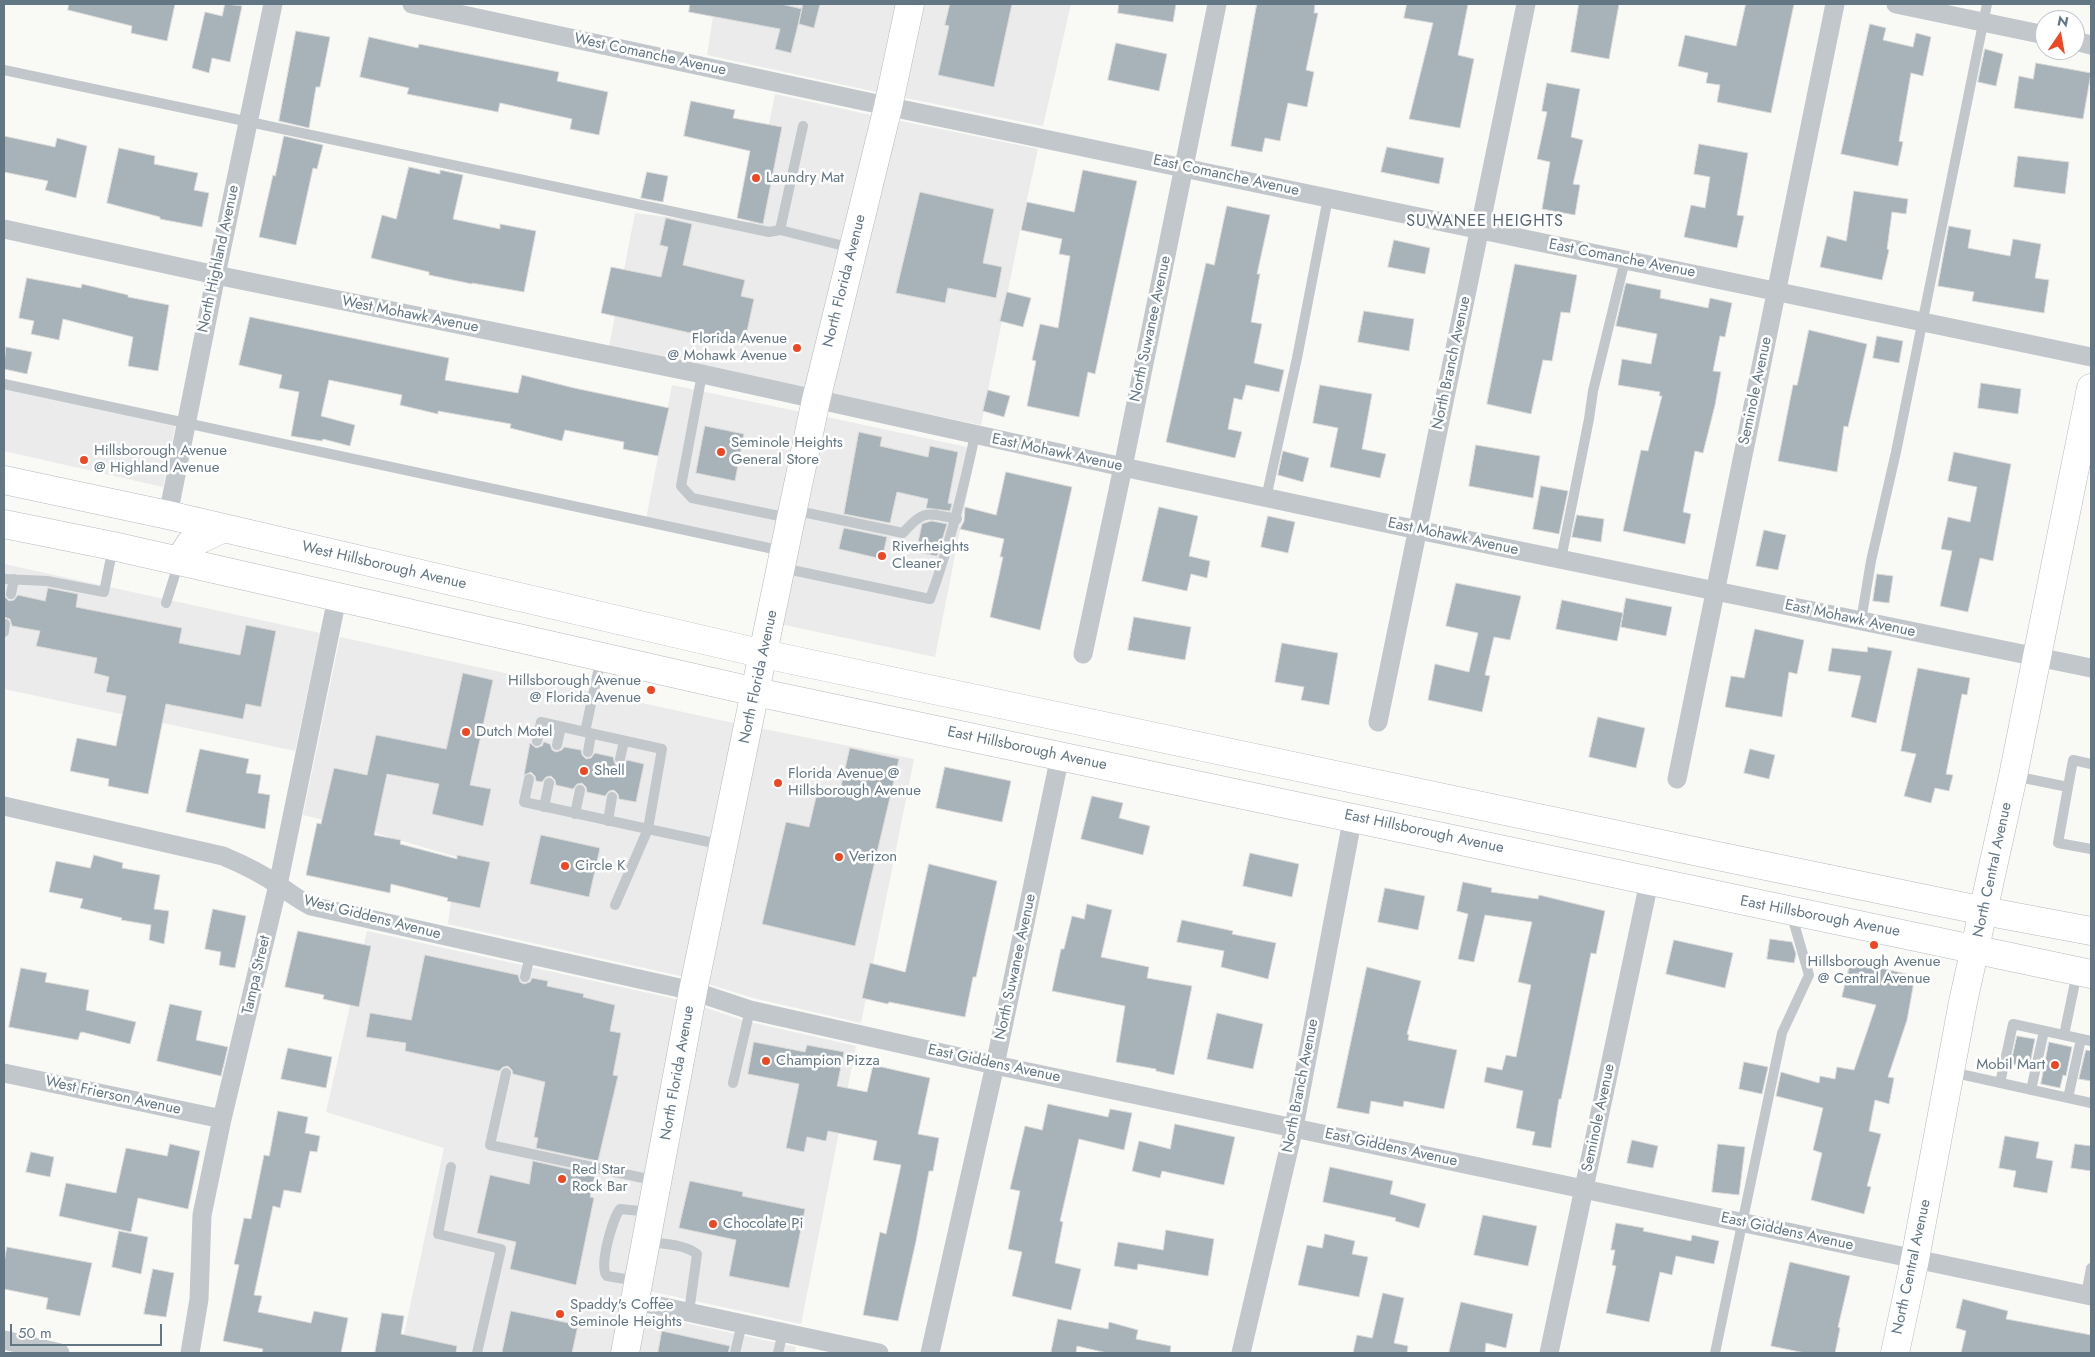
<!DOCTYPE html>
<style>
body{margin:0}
#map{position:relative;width:2095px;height:1357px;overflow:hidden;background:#f9f9f6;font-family:Jost,sans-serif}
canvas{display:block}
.frame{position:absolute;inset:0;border:5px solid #627683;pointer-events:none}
.north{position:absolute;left:2035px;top:10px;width:50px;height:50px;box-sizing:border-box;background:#fff;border:1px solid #c0c8cd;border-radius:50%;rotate:12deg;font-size:14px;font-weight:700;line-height:20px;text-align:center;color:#627683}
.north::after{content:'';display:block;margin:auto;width:18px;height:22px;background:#ed4823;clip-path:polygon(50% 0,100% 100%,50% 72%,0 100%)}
.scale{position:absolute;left:10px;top:1324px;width:152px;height:22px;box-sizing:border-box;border:2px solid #627683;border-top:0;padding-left:6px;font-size:15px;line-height:18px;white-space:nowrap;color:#627683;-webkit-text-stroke:4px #fff;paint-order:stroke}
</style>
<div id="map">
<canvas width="2095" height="1357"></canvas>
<div class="frame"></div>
<div class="north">N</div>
<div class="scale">50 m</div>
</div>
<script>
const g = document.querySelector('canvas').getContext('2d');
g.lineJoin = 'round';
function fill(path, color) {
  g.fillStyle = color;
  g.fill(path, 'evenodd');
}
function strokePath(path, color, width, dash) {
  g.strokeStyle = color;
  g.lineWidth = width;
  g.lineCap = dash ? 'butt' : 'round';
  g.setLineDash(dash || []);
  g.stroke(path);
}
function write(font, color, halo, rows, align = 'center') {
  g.font = font + ' Jost,sans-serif';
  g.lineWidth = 5;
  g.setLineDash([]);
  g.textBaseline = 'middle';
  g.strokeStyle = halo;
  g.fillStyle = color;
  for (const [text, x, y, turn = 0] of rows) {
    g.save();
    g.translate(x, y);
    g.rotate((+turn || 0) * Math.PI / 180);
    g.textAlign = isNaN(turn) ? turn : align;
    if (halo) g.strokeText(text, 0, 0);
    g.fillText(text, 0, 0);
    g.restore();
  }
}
fill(new Path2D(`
 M715 4H899L881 93 707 55Z
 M920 4H1071L1043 126 901 97Z
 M775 94 875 116 806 389 609 347 635 213 748 227Z
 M896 120 1038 149 1021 226 981 425 827 393Z
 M4 379 177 418 163 487 4 451Z
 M672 385 801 412 773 545 646 519Z
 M822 416 976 449 935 657 780 624Z
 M4 564 320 633 295 751 4 689Z
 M340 637 738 724 685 977 448 924 457 857 365 830 303 815Z
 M759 728 914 759 861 1023 753 998 705 983Z
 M367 931 680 1000 615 1353H400L444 1148 326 1112Z
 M701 1006 745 1021 856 1046 801 1324 649 1291Z
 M644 1314 796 1347 795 1353H636Z`), '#eaebea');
const building = new Path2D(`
 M69 4H175L167 41 131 33 132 26 68 10Z
 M225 4 242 6 230 62 212 58 209 73 192 68 205 12 222 16Z
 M690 4H781L802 9 791 53 775 49 780 29 689 12Z
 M803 4H820L814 28 799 24Z
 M950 4H1012L994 87 938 75 949 26 945 25Z
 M1119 4H1176L1173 22 1118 13Z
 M1257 4H1315L1314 13H1318L1306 70 1314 72 1307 107 1288 103 1280 141 1265 138 1262 152 1231 146Z
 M1407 4H1468L1458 55 1474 59 1460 128 1409 119 1433 23 1404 18Z
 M1579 4H1619L1609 59 1571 52Z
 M1746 4H1794L1771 113 1717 102 1720 85 1706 83 1708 73 1678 66 1685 35 1736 46Z
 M1870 24 1886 28 1883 40 1913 47 1916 33 1931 37 1923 76 1911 73 1899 141 1903 142 1898 166 1841 154Z
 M296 31 330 37 320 87H316L309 128 279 121Z
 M369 37 418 48 419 44 559 72 557 81 608 92 599 135 570 129 572 119 500 103 498 112 407 94 409 88 360 77Z
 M1116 43 1167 54 1159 91 1108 80Z
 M1985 49 2003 54 1996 86 1978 82Z
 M2036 63 2091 73 2083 119 2014 108 2019 76 2033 79Z
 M1547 83 1580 89 1571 137 1583 140 1573 184 1580 185 1575 215 1542 209 1550 162 1537 159 1547 112 1542 111Z
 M691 101 735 110 733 118 782 127 763 224 737 218 750 151 684 136Z
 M4 136 55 147 57 138 87 146 76 198 45 190 48 181 4 172Z
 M284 136 323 145 317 169 313 168 296 245 259 237 273 175 275 176Z
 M1699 144 1748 153 1737 215 1744 216 1737 248 1684 237 1691 205 1705 208 1710 177 1694 174Z
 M1387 147 1444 158 1439 184 1381 172Z
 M119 148 155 156 154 164 198 173 194 190 209 193 202 227 160 219V217L107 203Z
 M2018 156 2069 162 2065 194 2014 187Z
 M409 167 440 174V170L463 175 453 219 500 229V224L536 231 524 292 472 283V284L429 275V272L371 258 382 215 396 219Z
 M1083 170 1137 181 1095 374 1088 372 1079 417 1027 406 1036 361 1032 360 1040 324 1058 328 1070 256 1059 254 1062 239 1021 230 1027 202 1074 212Z
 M647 172 668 176 663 202 641 198Z
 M1854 191 1908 199 1906 214 1892 212 1887 249 1889 250 1882 280 1820 267 1827 236 1846 241Z
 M920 192 994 209 983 263 1002 267 996 298 948 288 945 303 896 293Z
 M1227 206 1270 215 1257 274H1260L1251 322 1262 324 1254 363 1284 370 1279 392 1246 385 1242 400 1234 398 1228 429 1242 432 1235 458 1166 442 1206 263 1214 265Z
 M666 218 692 224 683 265 745 280 741 296 754 299 744 345 601 313 611 267 661 277 668 247 660 245Z
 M1949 226 1971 230 1968 248 2010 256 2013 239 2041 244 2035 278 2049 280 2044 313 1972 301 1974 292 1938 286Z
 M1394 240 1430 248 1425 274 1388 267Z
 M1515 264 1577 275 1570 313 1561 312 1552 361 1543 360 1531 414 1487 404Z
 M27 278 81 288 82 284 128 295V297L169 305 158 371 128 366 133 337 63 319 59 340 31 334 34 321 19 318Z
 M1626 283 1661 290 1660 298 1708 308 1710 298 1732 303 1725 337 1720 336 1713 371 1721 372 1715 405 1703 453 1695 451 1683 512 1691 514 1685 544 1623 531 1641 450 1648 451 1662 396H1659L1660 392 1618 385 1622 359 1651 364 1657 334 1616 326Z
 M1007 292 1031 298 1023 327 1000 321Z
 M1364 311 1414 319 1409 351 1358 342Z
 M250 317 449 358 445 380 518 393 522 375 574 388 669 408 658 456 623 449 624 442 565 430 562 441 510 428 511 424 438 411V414L400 405 402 395 329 380 321 416 355 425 350 446 323 439 322 441 291 436 299 392 279 388 282 375 239 365Z
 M1809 330 1867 344 1848 427 1844 426 1837 472 1778 461 1793 385H1797Z
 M1877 336 1903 341 1899 363 1873 358Z
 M6 347 32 352 27 374 4 369Z
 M1981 383 2021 389 2018 414 1978 408Z
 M1320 385 1372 394 1362 449 1386 454 1380 478 1330 467 1338 428 1313 423Z
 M988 390 1010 396 1004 417 983 411Z
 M705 426 744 434 735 481 696 473Z
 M859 432 882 437 880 446 928 457 930 446 958 452 948 503 952 504 950 511 926 508 928 499 897 492 890 523 844 514Z
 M1476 445 1540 456 1533 498 1469 486Z
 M1283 451 1309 458 1303 482 1278 475Z
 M1954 452 2011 464 1993 561 1980 558 1968 612 1940 606 1952 551 1941 549 1948 517 1970 522 1977 487 1948 481Z
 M1006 472 1072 487 1040 630 990 617 1003 557H1000L1004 539 960 529 964 521 965 507 996 515Z
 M1541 486 1568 491 1559 534 1533 529Z
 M1159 507 1198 516 1189 556 1210 561 1207 578 1191 574 1187 591 1142 581Z
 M1577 515 1604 519 1601 542 1572 537Z
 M1268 516 1295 522 1288 553 1261 547Z
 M932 521 947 524 937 556 916 552 922 524Z
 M844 528 887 537 882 559 839 549Z
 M1764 530 1786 535 1778 570 1756 566Z
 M1877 574 1893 576 1889 603 1873 601Z
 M1456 583 1521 596 1510 640 1494 637 1485 675 1490 676 1482 712 1428 700 1435 664 1469 672 1478 633 1446 626Z
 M48 588 78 594 76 607 182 628 179 643 240 655 246 625 276 631 261 707 246 704 243 719 166 704 148 794 108 786 109 779 70 771 77 738 116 746 126 696 106 692 109 677 94 673 97 658 36 646 40 631 12 626 10 619 4 617V592L5 597 9 601 14 600 18 595 45 601Z
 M1626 598 1672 607 1666 636 1621 627Z
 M1562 600 1623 613 1617 641 1556 629Z
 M1134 617 1191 627 1185 660 1128 650Z
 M1755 629 1804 640 1797 674 1789 672 1782 717 1725 707 1731 676 1744 678Z
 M1282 643 1338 653 1329 705 1301 700 1304 687 1275 682Z
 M1868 647 1892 651 1876 723 1851 717 1861 676 1828 671 1832 648 1867 652Z
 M1918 668 1970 678 1967 695 1962 694 1946 774 1953 775 1949 791 1935 788 1931 803 1904 796 1916 754 1901 751Z
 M463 673 493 680 470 785 491 789 483 826 432 814 439 784 387 774 374 835 401 840 400 844 457 859V855L490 862 480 908 447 901 448 898 391 884 390 893 306 875 317 823 321 824 334 768 367 775 376 735 446 749Z
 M1598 717 1645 728 1636 768 1589 757Z
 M544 742 550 744 552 750 556 752 562 750 564 747 581 750 582 755 586 759 591 758 595 753 613 757 615 764 619 766 625 764 627 760 644 764 636 802 619 799 618 794 614 790 609 791 605 796 587 792 586 787 582 783 577 784 573 789 556 785 555 780 551 776 546 777 542 782 536 781 535 776 531 772 524 775 530 743 536 748 542 746Z
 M850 748 899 759 855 946 762 924 786 822 809 827 818 789 839 794Z
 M200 749 249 759 246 773 261 775 258 793 270 795 265 829 186 812Z
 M1750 749 1775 755 1769 779 1744 773Z
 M945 767 1011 781 1002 822 936 808Z
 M1092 796 1123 803 1119 818 1150 826 1143 855 1081 839Z
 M541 835 600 848 589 897 530 884Z
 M1250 853 1299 864 1292 897 1243 886Z
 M94 855 123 863 122 868 160 875 154 909 169 911 164 944 149 940 151 925 121 920 122 918 80 908 83 899 49 892 56 861 90 868Z
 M929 864 997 881 976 977H973L965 1017 889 1002 888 1004 862 998 870 963 905 972Z
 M1463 882 1492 888 1491 892 1538 899 1539 895 1605 911 1596 954 1591 953 1561 1099H1559L1551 1148 1532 1145 1535 1132 1516 1128 1523 1091 1484 1082 1487 1067 1502 1070 1506 1055 1516 1057 1531 985 1518 982 1532 922 1485 915 1474 962 1458 959 1468 914 1457 911Z
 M1385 888 1425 896 1418 930 1378 922Z
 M1087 904 1112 910 1101 957 1149 967 1147 978 1192 986 1174 1075 1156 1071V1069L1116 1062 1125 1006 1052 991 1061 949H1064L1072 916 1084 919Z
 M213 909 246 916 235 968 219 965 221 952 205 949Z
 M1182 920 1233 931 1232 934 1276 943 1268 979 1221 967 1224 951 1177 942Z
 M298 931 371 946 359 1007 323 999 324 995 285 987Z
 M1770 939 1792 942 1796 954 1794 963 1767 959Z
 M1674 940 1733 953 1725 988 1666 974Z
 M425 955 518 975 520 982 524 984 530 982 532 978 548 981 547 986 584 994 583 997 615 1005 610 1031 621 1033 613 1075 618 1076 598 1161 536 1148 538 1138 534 1137 545 1082 513 1074 512 1070 508 1066 503 1067 499 1071 405 1051 406 1043 366 1037 370 1013 411 1020Z
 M1851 961 1915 976 1907 1020 1888 1077 1894 1078 1889 1104 1875 1100 1869 1131 1881 1134 1867 1186 1871 1187 1864 1214 1811 1200 1822 1153 1813 1150 1823 1108 1776 1096 1781 1072 1819 1083 1820 1076 1835 1079 1837 1067 1854 1070 1876 1005 1842 997Z
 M1367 967 1421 981 1407 1034 1409 1035 1408 1040 1457 1050 1444 1109 1404 1101 1403 1107 1371 1101 1369 1114 1337 1108Z
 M21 968 47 973 45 982 89 990 86 1010 136 1022 130 1044 82 1032 80 1033 78 1040 9 1027Z
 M170 1004 202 1011 196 1040 228 1047 221 1076 157 1061Z
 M1217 1013 1263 1024 1253 1069 1207 1059Z
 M2017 1036 2035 1039 2029 1068 2011 1064Z
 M754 1042 805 1052 807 1045 844 1052 837 1086 867 1092 873 1065 930 1078 918 1134 939 1138 933 1171H929L916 1241 898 1321 863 1315 880 1232 886 1234 901 1165 873 1160 877 1141 828 1131 826 1141 807 1137 804 1152 786 1148 799 1084 748 1074Z
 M2049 1042 2072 1047 2066 1076 2063 1075 2060 1088 2041 1084Z
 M288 1048 332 1057 326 1088 281 1079Z
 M2086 1050 2091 1051V1081L2079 1079Z
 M1744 1062 1768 1067 1762 1094 1739 1089Z
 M1048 1104 1108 1117 1110 1109 1132 1113 1124 1150 1079 1139 1060 1221 1063 1222 1055 1263 1081 1269 1071 1310 1012 1296 1022 1252 1008 1249 1020 1191 1010 1189 1025 1126 1042 1130Z
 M278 1111 308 1117 305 1133 320 1136 317 1152 310 1151 301 1193 284 1190 280 1208 273 1206 254 1295 262 1296 258 1312 311 1323 314 1311 348 1318 341 1353H262L263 1349 223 1341 239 1265 234 1264 244 1218 251 1219 264 1155 269 1156Z
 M1175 1124 1235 1137 1224 1185 1162 1171 1160 1178 1132 1171 1139 1141 1170 1149Z
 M2005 1136 2039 1142 2036 1158 2053 1161 2047 1193 2013 1187 2016 1171 1999 1168Z
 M1632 1140 1658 1146 1653 1168 1627 1163Z
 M170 1144 200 1151 188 1209 138 1198 131 1232 59 1216 66 1183 116 1193 126 1148 167 1156Z
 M1718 1144 1745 1147 1739 1195 1712 1192Z
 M2075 1144 2091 1146V1171L2071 1168Z
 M31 1152 54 1157 50 1177 26 1172Z
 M533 1161 595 1175 590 1197 594 1198 576 1285 510 1269 516 1242 477 1233 490 1175 529 1184Z
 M1330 1167 1393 1181 1390 1194 1426 1204 1419 1228 1395 1221 1396 1218 1323 1202Z
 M690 1181 743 1192 742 1196 805 1209 789 1288 729 1276 736 1240 679 1228Z
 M1483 1215 1537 1226 1528 1266 1474 1255Z
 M1616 1223 1644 1228 1643 1231 1691 1241 1692 1235 1719 1241 1714 1264 1676 1256 1672 1275 1660 1272 1649 1322 1606 1313 1616 1266 1612 1265 1615 1250H1611Z
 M1166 1230 1214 1239 1208 1276 1138 1264 1137 1270 1114 1266 1118 1242 1163 1250Z
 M119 1231 148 1237 141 1274 112 1267Z
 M1325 1234 1355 1241 1352 1254 1368 1257 1359 1297 1298 1285 1307 1245 1322 1248Z
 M7 1247 92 1263 80 1316 46 1309 48 1298 4 1289V1263Z
 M1790 1262 1850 1276 1838 1327 1840 1328 1835 1353H1805L1771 1346Z
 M153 1269 174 1273 166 1317 144 1314Z
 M1383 1293 1404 1298 1394 1343 1408 1346 1407 1353H1353L1357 1335 1372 1338Z
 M1963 1299 2008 1311 2006 1319 2091 1335V1353H1961L1966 1331 1956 1328Z
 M1461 1302 1513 1314 1506 1348 1486 1343 1485 1353H1449Z
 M511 1311 578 1325 572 1353H502Z
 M382 1313 404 1316 401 1334 457 1346 456 1353H375Z
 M1058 1319 1108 1329 1109 1322 1138 1330 1136 1339 1171 1346 1170 1353H1107L1077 1346 1076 1353H1051Z
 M662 1331 730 1346 728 1353H658Z`);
fill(building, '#a8b2b9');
strokePath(building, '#dbdbd9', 1);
const secondary = new Path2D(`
 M1895 1353 1915 1259 1963 1002 2013 776 2091 388`);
const primary = new Path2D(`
 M4 480 168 515 764 654 1713 855 1984 911 2091 931
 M4 524 113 546 756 692 2091 974
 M179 561 190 544 224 528
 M625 1353 693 991 791 518 816 400 888 107 910 4`);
strokePath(secondary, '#b4bbc0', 29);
strokePath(primary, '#b5bbbf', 29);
strokePath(new Path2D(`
 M4 70 769 232 780 230
 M803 126 780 230 852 248
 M702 374 681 486 692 498 789 518
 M4 384 783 551
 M1266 498 1297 358 1328 198
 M793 510 903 533C924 509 927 513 957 519
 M1561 559 1589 419 1593 391 1625 260
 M782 568 930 599C950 545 963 491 975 435
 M4 579 47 581 104 592 113 547
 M11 594 14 579
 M166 603 179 562
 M1861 621 1871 561 1896 452 1987 4
 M4 632 5 624
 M601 658 585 732 662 749 648 829 723 845
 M537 741 541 722 585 732
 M557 745 561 727
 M588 752 591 734
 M620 759 624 741
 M2014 776 2068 787 2058 843 2091 849
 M529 779 524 802 648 829 615 905
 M2068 787 2073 760 2091 764
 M544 807 549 783
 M575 814 580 790
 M608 821 612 797
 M525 977 530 955
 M2064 1035 2077 973
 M1951 1072 2091 1103
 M506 1073 490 1145 657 1181
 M733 1083 750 1010
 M2000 1083 2013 1024 2091 1041
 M2031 1090 2044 1031
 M2068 1098 2081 1039
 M451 1167 438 1234 501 1249 477 1353
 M648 1242C663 1244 685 1244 697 1254L689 1312
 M637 1281 607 1276C598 1267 613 1218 620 1209L651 1212
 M2086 1295 2091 1268
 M735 1353 742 1323
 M778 1353 783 1332
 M1715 1353 1782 1033 1809 975 1791 913`), '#c2c7cb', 10);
strokePath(new Path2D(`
 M412 4 910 111 2091 357
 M1896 4 2045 35
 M2075 41 2091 45
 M4 229 216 275 702 374 1123 467 1418 530 2091 668
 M168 515 216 275 273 4
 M1083 654 1123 467 1217 4
 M1378 722 1526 4
 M1677 779 1835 4
 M4 806 223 856C242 864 261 873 278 885 289 892 299 900 311 906L693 991 750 1010 995 1065 2091 1296
 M4 1073 222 1119
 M636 1301 879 1353
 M4 1340 60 1353
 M190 1353 199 1299 202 1215 222 1119 278 885 337 598
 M930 1353 995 1065 1060 756
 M1241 1353 1294 1127 1353 816
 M1549 1353 1649 882`), '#c2c7cb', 19);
strokePath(secondary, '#fff', 28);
strokePath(primary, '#fff', 28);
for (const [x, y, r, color] of [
 [756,178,5,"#ed4823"],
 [797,348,5,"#ed4823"],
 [721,452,5,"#ed4823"],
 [84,460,5,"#ed4823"],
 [882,556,5,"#ed4823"],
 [651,690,5,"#ed4823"],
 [466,732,5,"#ed4823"],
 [584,771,5,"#ed4823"],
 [778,783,5,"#ed4823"],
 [839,857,5,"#ed4823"],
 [565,866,5,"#ed4823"],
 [1874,945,5,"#ed4823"],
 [766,1061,5,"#ed4823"],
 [2055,1065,5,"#ed4823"],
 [562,1179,5,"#ed4823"],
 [713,1224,5,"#ed4823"],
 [560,1314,5,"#ed4823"]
]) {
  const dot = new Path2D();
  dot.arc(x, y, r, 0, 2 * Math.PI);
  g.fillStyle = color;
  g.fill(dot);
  strokePath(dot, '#fff', 2);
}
write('15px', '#627683', '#fff', [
 ["West Comanche Avenue",650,55,12],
 ["East Comanche Avenue",1226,176,12],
 ["North Highland Avenue",219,259,-78],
 ["East Comanche Avenue",1622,259,11],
 ["North Florida Avenue",845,281,-76],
 ["West Mohawk Avenue",410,315,11],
 ["North Suwanee Avenue",1151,329,-78],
 ["North Branch Avenue",1452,363,-78],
 ["Seminole Avenue",1756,391,-78],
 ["East Mohawk Avenue",1057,453,12],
 ["East Mohawk Avenue",1453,537,12],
 ["West Hillsborough Avenue",384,566,13],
 ["East Mohawk Avenue",1850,619,12],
 ["North Florida Avenue",759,677,-78],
 ["East Hillsborough Avenue",1027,749,12],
 ["East Hillsborough Avenue",1424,832,12],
 ["North Central Avenue",1993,870,-78],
 ["East Hillsborough Avenue",1820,917,11],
 ["West Giddens Avenue",372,918,14],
 ["North Suwanee Avenue",1016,967,-78],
 ["Tampa Street",257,975,-77],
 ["East Giddens Avenue",994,1064,12],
 ["North Florida Avenue",678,1073,-80],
 ["North Branch Avenue",1301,1086,-79],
 ["West Frierson Avenue",113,1096,12],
 ["Seminole Avenue",1599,1118,-78],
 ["East Giddens Avenue",1391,1148,12],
 ["East Giddens Avenue",1787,1232,12],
 ["North Central Avenue",1912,1267,-78]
]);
write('15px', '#627683', '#fff', [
 ["Laundry Mat",766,178],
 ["Florida Avenue",787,339,"right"],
 ["@ Mohawk Avenue",787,356,"right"],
 ["Seminole Heights",731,443],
 ["General Store",731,460],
 ["Hillsborough Avenue",94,451],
 ["@ Highland Avenue",94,468],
 ["Riverheights",892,547],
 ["Cleaner",892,564],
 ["Hillsborough Avenue",641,681,"right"],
 ["@ Florida Avenue",641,698,"right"],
 ["Dutch Motel",476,732],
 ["Shell",594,771],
 ["Florida Avenue @",788,774],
 ["Hillsborough Avenue",788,791],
 ["Verizon",849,857],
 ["Circle K",575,866],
 ["Hillsborough Avenue",1874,962,"center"],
 ["@ Central Avenue",1874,979,"center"],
 ["Champion Pizza",776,1061],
 ["Mobil Mart",2045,1065,"right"],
 ["Red Star",572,1170],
 ["Rock Bar",572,1187],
 ["Chocolate Pi",723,1224],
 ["Spaddy's Coffee",570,1305],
 ["Seminole Heights",570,1322]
], 'left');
g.letterSpacing = '1px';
write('16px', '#55646e', '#fff', [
 ["SUWANEE HEIGHTS",1485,222]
]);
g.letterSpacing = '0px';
</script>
